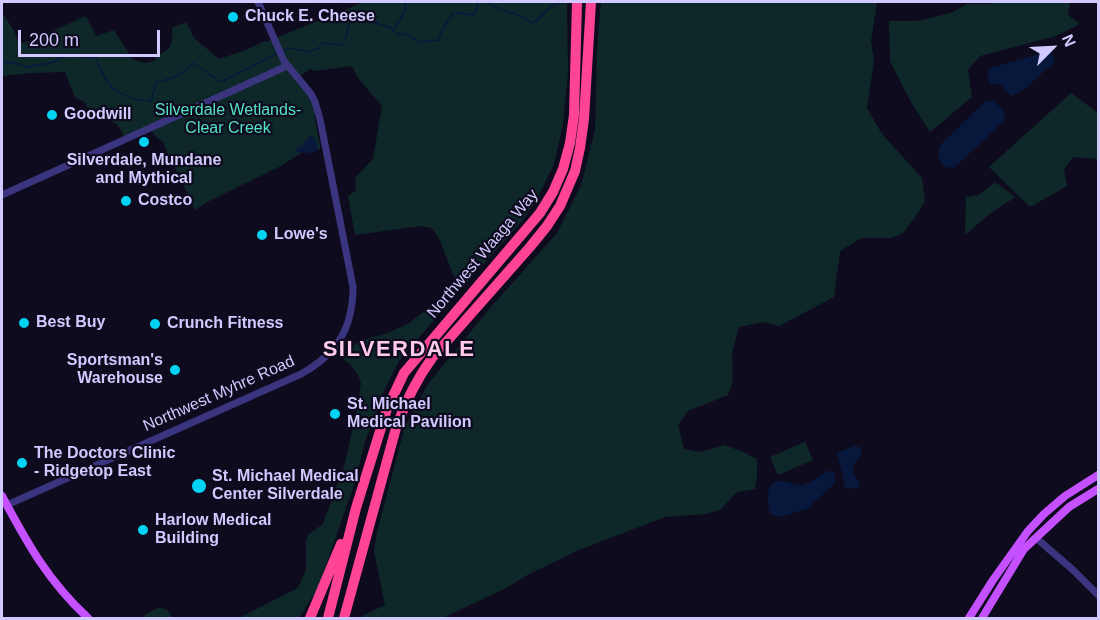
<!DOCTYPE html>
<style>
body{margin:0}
#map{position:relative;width:1100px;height:620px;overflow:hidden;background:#0f0b1e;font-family:Helvetica,sans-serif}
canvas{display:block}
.frame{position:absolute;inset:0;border:3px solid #d1c9ff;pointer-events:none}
.north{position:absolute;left:1022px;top:18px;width:60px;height:60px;-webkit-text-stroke:4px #0f0b1e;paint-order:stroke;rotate:66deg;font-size:16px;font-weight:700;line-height:24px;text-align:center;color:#d1c9ff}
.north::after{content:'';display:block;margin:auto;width:21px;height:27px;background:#d1c9ff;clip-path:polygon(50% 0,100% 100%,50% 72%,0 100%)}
.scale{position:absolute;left:18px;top:30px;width:142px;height:27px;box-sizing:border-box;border:3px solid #d1c9ff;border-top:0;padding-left:8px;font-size:18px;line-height:21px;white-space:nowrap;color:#d1c9ff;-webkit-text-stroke:4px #0f0b1e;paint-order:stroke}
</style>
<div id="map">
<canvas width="1100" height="620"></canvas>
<div class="frame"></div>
<div class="north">N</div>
<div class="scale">200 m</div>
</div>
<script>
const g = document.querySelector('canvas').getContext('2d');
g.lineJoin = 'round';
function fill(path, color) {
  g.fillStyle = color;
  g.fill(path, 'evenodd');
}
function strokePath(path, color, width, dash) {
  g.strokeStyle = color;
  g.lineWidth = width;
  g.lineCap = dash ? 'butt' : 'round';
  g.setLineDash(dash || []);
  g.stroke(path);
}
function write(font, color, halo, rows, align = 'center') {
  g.font = font + ' Helvetica,sans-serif';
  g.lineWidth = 4.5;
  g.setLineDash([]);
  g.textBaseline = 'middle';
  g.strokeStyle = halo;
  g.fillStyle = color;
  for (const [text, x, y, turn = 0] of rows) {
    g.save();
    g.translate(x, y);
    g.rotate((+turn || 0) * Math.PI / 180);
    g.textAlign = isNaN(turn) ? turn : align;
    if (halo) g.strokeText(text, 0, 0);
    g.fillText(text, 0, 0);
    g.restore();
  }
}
fill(new Path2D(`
 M364 2H567L568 73 563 125 554 164 537 199 523 220 446 306 399 361 382 395 366 439 353 488 318 588 299 618H239L296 589 300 584 306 569V541L308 535 323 524 345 463 357 410 361 383 357 373 350 364 344 360 347 351 359 341 388 333 408 324 445 295 455 279 439 238 432 228 420 226 355 235 348 196 356 190 355 178 373 159 382 106 358 78 352 66 315 71 310 69 297 78 309 91 318 113 314 115 320 145V149L301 153 279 167 207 202 195 210 163 142 153 134 154 133 147 129 125 139C123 135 121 129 118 126 114 120 106 121 100 119 92 115 88 109 84 101L76 99 65 72 31 73 2 76V12L14 31 19 44 32 40 86 16 96 36 114 30 133 60 147 63 156 60 155 56C172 49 173 46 172 28L186 22 194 38 219 59 246 50 265 41 266 42Z
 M601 2H877L871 41 874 60 867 108 882 134 922 178 925 201 918 213 903 233 891 238H861L840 251 834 297 779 326 763 322 739 327 732 353 733 381 728 395 688 411 678 425 684 449 701 452 724 445 741 451 757 459V476L755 489 737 492 720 510 706 514 665 517 579 550 529 574 506 588 443 618H362V616L385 605 374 551 377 532 405 426 428 384 490 308 557 233 581 185 595 130 597 49Z
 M997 2H1070L1068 15 1080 24 1056 36 980 56 968 70 972 97 930 132 912 104 890 61 889 21H917L951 13 967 4H991Z
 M1071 93 1098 113V159L1073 157 1064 169 1067 186 1030 207 989 167Z
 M995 182 1015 197 987 216 965 235 966 197 979 195Z
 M805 442 813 460 778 475 770 457Z
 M160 607 167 610 173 618H142L148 613Z`), '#0e2829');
fill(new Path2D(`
 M1050 51 1054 57 1055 61 1025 89 1012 96 1001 85 990 83 987 72 990 68Z
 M990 100C998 103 1006 112 1005 120L955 167C939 172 935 153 942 143L985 102Z
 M310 136 315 138 318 148 316 151 310 153 297 152 296 149 302 146Z
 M855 446 860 447C864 455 858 459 853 466V471L860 485 858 489 845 488 843 475 837 455 839 452Z
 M828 471H832L835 475 834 484 807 509 780 517 770 514C767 502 764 478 784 481 791 482 795 486 803 485 812 482 820 475 828 471Z`), '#07183c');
strokePath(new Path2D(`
 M487 2C501 12 518 12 532 23L538 20 550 7 560 3
 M393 30C400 21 405 13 406 2
 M282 51 289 48 308 52 319 48 322 43C329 43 334 46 342 45L345 40 349 24 352 20 356 19 367 20 391 28 396 33 407 35 420 42 438 40 442 30 453 13H460L470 15 476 12 478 2
 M2 63 10 62 28 67 54 62 65 55 96 58C100 66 104 80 110 85 120 96 136 101 151 101L156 83 178 76 193 63 221 82 278 53`), '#07183c', 1.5);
strokePath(new Path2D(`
 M2 195 287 66
 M7 505 301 374C337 354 353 328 353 287L320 119 315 102 311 94 284 61 258 2
 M1036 538 1072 569 1098 595`), '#3b357f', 7);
strokePath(new Path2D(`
 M2 496C27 543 48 581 88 618
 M969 618 993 580 1028 531 1044 514 1065 496 1098 475
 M982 618 1024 549 1069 507 1098 489`), '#c550ff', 8);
strokePath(new Path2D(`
 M310 618 341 544
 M328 618 356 508 387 409 404 373 540 213 553 192 563 169 570 143 574 115 577 2
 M344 618 396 428C405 403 416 380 432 358L530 247 547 226 560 206 575 171 580 148 584 119 591 2`), '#ff4496', 10);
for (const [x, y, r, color] of [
 [233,17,6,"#00d2f4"],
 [52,115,6,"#00d2f4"],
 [144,142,6,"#00d2f4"],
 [126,201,6,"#00d2f4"],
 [262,235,6,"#00d2f4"],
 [24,323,6,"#00d2f4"],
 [155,324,6,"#00d2f4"],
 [175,370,6,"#00d2f4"],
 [335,414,6,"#00d2f4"],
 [22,463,6,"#00d2f4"],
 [199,486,8,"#00d2f4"],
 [143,530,6,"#00d2f4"]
]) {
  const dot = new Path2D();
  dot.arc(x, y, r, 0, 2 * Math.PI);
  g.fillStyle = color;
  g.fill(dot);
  strokePath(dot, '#0f0b1e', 2);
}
write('bold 16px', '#d1c9ff', '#0f0b1e', [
 ["Chuck E. Cheese",245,17],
 ["Goodwill",64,115],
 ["Silverdale, Mundane",144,161,"center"],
 ["and Mythical",144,179,"center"],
 ["Costco",138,201],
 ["Lowe's",274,235],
 ["Best Buy",36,323],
 ["Crunch Fitness",167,324],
 ["Sportsman's",163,361,"right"],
 ["Warehouse",163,379,"right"],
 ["St. Michael",347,405],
 ["Medical Pavilion",347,423],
 ["The Doctors Clinic",34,454],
 ["- Ridgetop East",34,472],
 ["St. Michael Medical",212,477],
 ["Center Silverdale",212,495],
 ["Harlow Medical",155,521],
 ["Building",155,539]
], 'left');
write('16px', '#52e2c4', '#0f0b1e', [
 ["Silverdale Wetlands-",228,111],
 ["Clear Creek",228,129]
]);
write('16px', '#d1c9ff', '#0f0b1e', [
 ["Northwest Waaga Way",483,254,-50],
 ["Northwest Myhre Road",219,394,-24]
]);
g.letterSpacing = '1.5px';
write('bold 22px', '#ffcbea', '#0f0b1e', [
 ["SILVERDALE",399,350]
]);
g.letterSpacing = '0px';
</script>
